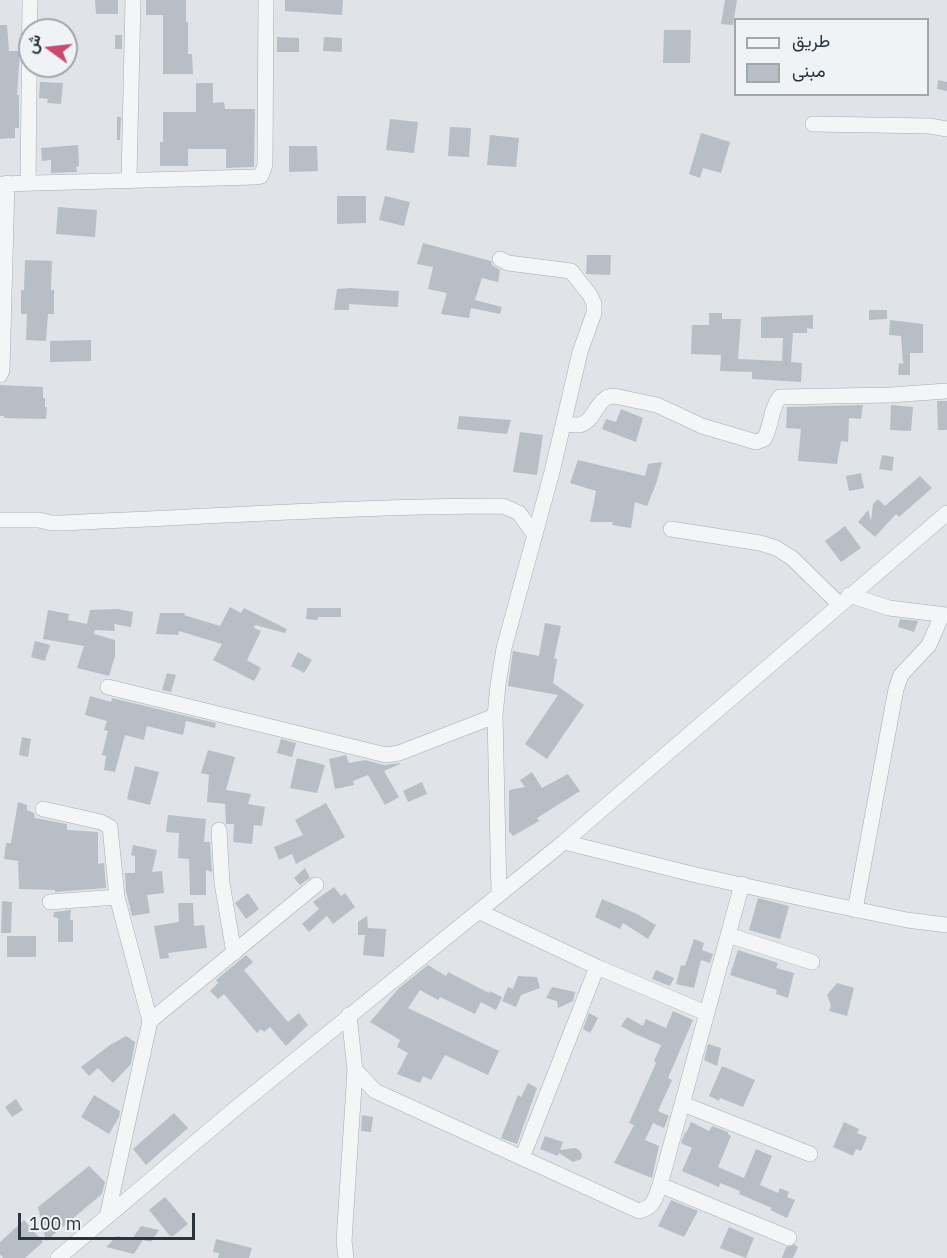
<!DOCTYPE html>
<meta charset="utf-8">
<style>
body{margin:0}
#map{position:relative;width:947px;height:1258px;overflow:hidden;background:#e0e4e8;font-family:"IBM Plex Sans",Vazirmatn,sans-serif}
canvas{display:block}
.legend{position:absolute;left:734px;top:18px;width:195px;height:78px;box-sizing:border-box;background:#eff3f6;border:2px solid #a0a7ad;margin:0;padding:8px 10px;list-style:none;font-size:18px;color:#29343f}
.legend li{display:flex;align-items:center;gap:12px;height:30px}
.legend b{width:30px;border:2px solid #a0a7ad}
.north{position:absolute;left:18px;top:18px;width:60px;height:60px;box-sizing:border-box;background:#eff3f6;border:2px solid #a0a7ad;border-radius:50%;rotate:285deg;font-size:16px;font-weight:700;line-height:24px;text-align:center;color:#29343f}
.north::after{content:'';display:block;margin:auto;width:21px;height:27px;background:#ca496e;clip-path:polygon(50% 0,100% 100%,50% 72%,0 100%)}
.scale{position:absolute;left:18px;top:1213px;width:177px;height:27px;box-sizing:border-box;border:3px solid #29343f;border-top:0;padding-left:8px;font-size:18px;line-height:21px;white-space:nowrap;color:#29343f;-webkit-text-stroke:4px #eff3f6;paint-order:stroke}
</style>
<div id="map">
<canvas width="947" height="1258"></canvas>
<ul class="legend">
<li><b style="height:8px;background:#f3f5f7"></b>طريق</li>
<li><b style="height:16px;background:#b7bec5"></b>مبنى</li>
</ul>
<div class="north">ش</div>
<div class="scale">100 m</div>
</div>
<script>
const g = document.querySelector('canvas').getContext('2d');
g.lineJoin = 'round';
function fill(path, color) {
  g.fillStyle = color;
  g.fill(path, 'evenodd');
}
function strokePath(path, color, width, dash) {
  g.strokeStyle = color;
  g.lineWidth = width;
  g.lineCap = dash ? 'butt' : 'round';
  g.setLineDash(dash || []);
  g.stroke(path);
}
fill(new Path2D(`
 M95 0H118V14H96Z
 M146 0H186V22H188V54H192L193 74H163V15H146Z
 M285 0H343L342 15 285 11Z
 M725 0H737L733 25 721 24Z
 M0 25H7L9 51H20L17 95H19V128H15V138L0 139Z
 M664 30H691L690 63H663Z
 M115 35H122V49H115Z
 M277 37 299 38V52H277Z
 M324 37 342 38V52L323 51Z
 M938 80 947 82V91L937 89Z
 M40 82 63 83 61 104 47 103 48 99 39 98Z
 M196 83H213V103L224 102 225 109H255L254 167 226 168V149H188V166H160V142H163V112H196Z
 M117 117H121L120 140H117Z
 M390 119 418 122 414 153 386 150Z
 M450 127 471 128 469 157 448 156Z
 M701 133 730 142 721 173 703 168 700 178 689 174Z
 M490 135 519 138 516 167 487 165Z
 M78 145 79 166 76 167 77 172 51 173V160L42 161 41 148Z
 M289 146H317L318 171 289 172Z
 M337 196H366V223L337 224Z
 M385 196 410 202 404 226 379 220Z
 M58 207 97 210 95 237 56 234Z
 M423 243 491 261 492 265 500 270 498 282 482 278 475 300 502 307 500 314 471 308 469 318 441 314 447 293 428 289 433 267 417 264Z
 M587 255H611L610 275 586 274Z
 M25 260 52 261 51 290H54V314H48L46 341 26 340 27 314H21V290H24Z
 M351 288 399 291 398 307 349 304V310H334L337 289Z
 M869 310H887V319L869 320Z
 M709 313H722V319H741L738 359 782 361 783 338H761V317L813 315V329L807 328V333H793L791 362 802 363 801 382 752 379V372L720 371 721 355 691 354 692 325H709Z
 M890 320 923 324V353H910V375H898L899 363 903 364 901 336 889 335Z
 M91 340V361L50 362V341Z
 M0 385 43 387V398H45V407H47L46 419 4 418V416H0Z
 M937 401H947V430H938Z
 M863 405 861 419 849 418 848 442 841 441 837 464 798 461 801 429 786 428 787 407Z
 M891 405 913 407 911 431 890 430Z
 M621 409 643 418 636 442 602 429 606 419 616 422Z
 M459 416 511 420 507 434 457 429Z
 M520 432 543 435 537 475 513 472Z
 M882 455 894 457 892 471 879 469Z
 M578 460 645 476 648 464 662 462 656 484 647 506 635 502 631 528 612 525 613 522H590L596 491 570 483Z
 M861 473 864 488 849 491 846 476Z
 M920 476 932 488 899 517 896 514 875 537 858 522 868 510 871 521 873 504 878 499 885 506Z
 M845 526 861 548 841 562 825 541Z
 M230 607 241 613 244 608 287 629 285 633 255 625 254 628 261 631 247 660 261 668 254 681 213 660 222 644 179 631 178 635 156 634 160 613H185L184 615 220 626Z
 M307 608H341V617H318V620L306 619Z
 M118 609 133 612 131 627 114 624 115 631 95 630 94 634 115 640V656L109 676 77 668 84 646 43 639 48 610 69 614 68 620 87 624 90 610Z
 M900 619 918 621 914 632 898 627Z
 M545 623 561 626 554 658 557 659 553 683 584 705 547 759 525 744 558 695 508 686 513 651 539 656Z
 M35 641 50 645 45 661 31 657Z
 M298 652 312 660 304 673 291 666Z
 M167 673 176 675 171 692 162 690Z
 M90 696 111 702 112 698 216 723 215 728 186 721 183 735 147 726 144 740 125 735 115 772 104 770 106 756 102 755 108 731 104 730 107 721 85 715Z
 M22 737 31 739 28 757 19 755Z
 M281 739 296 743 292 757 277 753Z
 M208 750 235 757 226 790 251 794 248 804 265 807 262 826 254 825 252 844 233 842 234 824H226L225 804 207 802 209 775 201 773Z
 M346 755 349 763 365 760 384 765 400 763V764L384 771 399 797 385 805 368 775 353 781 354 785 335 789 329 759Z
 M297 758 325 765 317 793 290 788Z
 M135 766 159 772 150 805 127 799Z
 M532 772 542 788 568 774 580 791 537 818 539 821 513 836 509 831V790L525 787 520 780Z
 M422 782 427 794 408 802 403 791Z
 M18 802 27 805V810L34 813 35 818 67 824V830L98 832V864L104 863 106 888 55 892V890L19 889 18 861 4 859 6 843H11Z
 M326 803 345 837 296 864 292 854 279 860 274 847 303 835 295 820Z
 M168 815 206 819 204 842H210L212 872 206 870V895H190L189 859 178 858 179 833 166 832Z
 M133 845 157 850 152 872 162 871 164 893 147 895 150 913 132 916 126 891 125 873H135V856L131 855Z
 M305 868 310 878 300 885 294 878Z
 M334 887 341 896 345 893 355 907 333 924 327 916 309 932 302 924 319 909 313 902Z
 M248 893 259 909 246 919 235 903Z
 M758 898 789 906 780 939 749 930Z
 M602 899 637 914 656 925 648 939 623 923 620 929 595 917Z
 M2 901 12 902 11 933H1Z
 M178 903H193L194 926 204 925 207 948 168 953 169 958 160 959 154 926 179 922Z
 M71 910 70 920H73V942H58V918L53 917 54 912Z
 M367 916 368 928 386 929 384 957 363 955 365 935H358V922Z
 M7 936H36V957H7Z
 M694 939 704 943 702 950 713 954 710 963 701 960 694 988 676 984 681 965 685 966Z
 M738 950 778 963 776 968 794 973 788 998 776 994 777 990 730 975Z
 M246 955 253 962 244 970 288 1022 299 1013 308 1025 286 1046 270 1027 264 1032 261 1029 257 1033 224 994 218 999 210 991 218 983 216 980Z
 M428 965 446 976 448 972 489 993 490 991 502 997 496 1010 481 1002 475 1014 440 997 438 1000 420 990 408 1008 499 1051 488 1075 445 1055 431 1080 423 1076 420 1083 397 1074 408 1053 397 1047 400 1040 370 1022 399 988Z
 M656 970 674 978 670 986 652 979Z
 M518 976 537 977 540 988 521 995 516 1007 502 1001 508 987 513 989Z
 M837 983 854 988 847 1016 829 1011 831 1005 827 995Z
 M552 987 575 992 573 1001 558 1008 557 1001 546 998Z
 M673 1011 693 1020 668 1078 672 1080 658 1111 669 1116 668 1118 664 1128 653 1123 645 1140 659 1146 652 1178 614 1163 634 1125 629 1123 656 1063 654 1061 661 1045 635 1034 621 1026 627 1017 643 1026 646 1019 666 1028Z
 M589 1013 598 1018 590 1033 583 1029Z
 M126 1036 135 1042 131 1064 113 1083 98 1068 89 1076 81 1067 110 1045Z
 M708 1044 721 1048 717 1066 704 1060Z
 M722 1066 755 1080 743 1107 720 1098 719 1101 709 1096Z
 M528 1083 537 1088 517 1144 501 1138 518 1095 521 1097Z
 M94 1095 120 1111 119 1117 109 1134 81 1117Z
 M16 1099 23 1110 12 1117 5 1107Z
 M174 1113 188 1128 146 1165 133 1149Z
 M362 1115 373 1117 371 1132 361 1131Z
 M691 1122 709 1131 712 1126 728 1132V1134L731 1136 718 1167 744 1178 756 1149 772 1156 760 1185 778 1193 780 1188 789 1192 787 1197 795 1200 787 1218 770 1210 772 1208 739 1194 740 1191 720 1183 719 1187 682 1171 692 1148 681 1143 685 1132 686 1133Z
 M844 1122 859 1129 857 1133 867 1137 861 1151 856 1149 853 1156 833 1147Z
 M545 1136 563 1142 560 1150 575 1148 579 1150 582 1154 581 1159 573 1162 559 1153 558 1156 540 1149Z
 M89 1166 105 1182 102 1194 46 1241 38 1207Z
 M165 1197 188 1224 173 1236H170L149 1210Z
 M671 1200 698 1211 684 1237 658 1226Z
 M24 1220 43 1242 25 1258H3L0 1254V1242Z
 M141 1226 159 1230 151 1242 143 1240 134 1254 106 1247 117 1236 132 1239Z
 M729 1227 754 1238 746 1258 720 1248Z
 M216 1239 252 1248 249 1258H218L219 1253 213 1252Z
 M795 1245 798 1247 793 1258H782L786 1247Z`), '#b7bec5');
const minor = new Path2D(`
 M813 124 930 126 947 129
 M129 179 133 0
 M28 183 30 0
 M0 184 255 177 261 176 265 165 266 0
 M0 375 2 370 7 183
 M564 424C568 424 574 425 579 425 596 422 596 396 614 396L657 405 702 426 756 442 764 439C772 426 770 409 780 397L890 395 947 391
 M0 520H39L51 523H61C209 517 356 506 503 506L519 513 535 535
 M671 529 760 543 776 548 792 558 839 604
 M849 595 889 608 947 615
 M108 687 386 755 399 753 495 716
 M43 809 101 822 110 827 117 897 150 1021 107 1217
 M219 830 222 883 234 953
 M564 842 696 875 824 903 907 920 947 925
 M499 893 495 716 498 685 504 648 552 472 580 352 594 313V304L590 295 571 271 508 263 500 259
 M50 902 117 897
 M855 910 896 689 901 675 929 645 942 615
 M480 912 597 967 706 1013
 M728 935 812 962
 M349 1015 355 1070 375 1091 639 1211C654 1208 655 1198 660 1185L742 884
 M150 1021 316 885
 M683 1104 810 1154
 M522 1158 597 967
 M660 1185 789 1238
 M58 1258 236 1108 564 842 947 513
 M346 1258 344 1241 355 1070`);
strokePath(minor, '#a5acb2', 16);
strokePath(minor, '#f3f5f7', 15);
</script>
